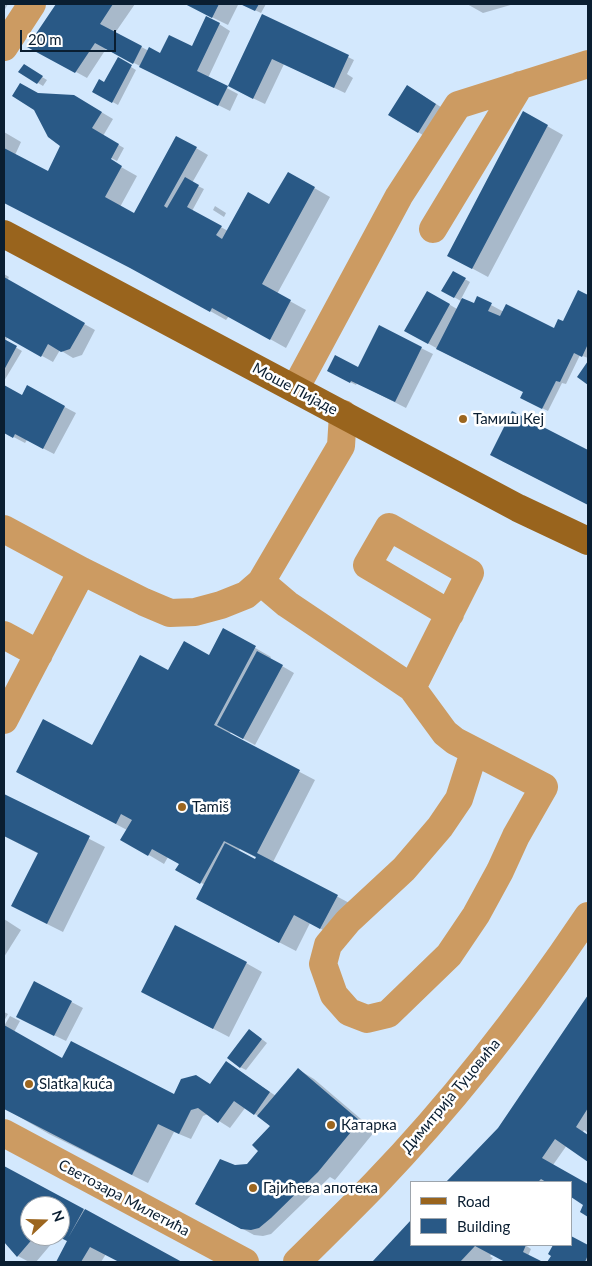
<!DOCTYPE html>
<meta charset="utf-8">
<style>
body{margin:0}
#map{position:relative;width:592px;height:1266px;overflow:hidden;background:#d3e8fd;font-family:Lato,sans-serif}
canvas{display:block}
.frame{position:absolute;inset:0;border:5px solid #0a1e31;pointer-events:none}
.legend{position:absolute;left:410px;top:1181px;width:162px;height:65px;box-sizing:border-box;background:#fff;border:1px solid #9da5ad;margin:0;padding:6px 9px;list-style:none;font-size:15px;color:#0a1e31}
.legend li{display:flex;align-items:center;gap:10px;height:25px}
.legend b{width:25px;border:1px solid #9da5ad}
.north{position:absolute;left:20px;top:1196px;width:50px;height:50px;box-sizing:border-box;background:#fff;border:1px solid #9da5ad;border-radius:50%;rotate:69deg;font-size:14px;font-weight:700;line-height:20px;text-align:center;color:#0a1e31}
.north::after{content:'';display:block;margin:auto;width:18px;height:22px;background:#9c661f;clip-path:polygon(50% 0,100% 100%,50% 72%,0 100%)}
.scale{position:absolute;left:20px;top:30px;width:96px;height:22px;box-sizing:border-box;border:2px solid #0a1e31;border-top:0;padding-left:6px;font-size:15px;line-height:18px;white-space:nowrap;color:#0a1e31;-webkit-text-stroke:4px #fff;paint-order:stroke}
</style>
<div id="map">
<canvas width="592" height="1266"></canvas>
<div class="frame"></div>
<ul class="legend">
<li><b style="height:6px;background:#99641d"></b>Road</li>
<li><b style="height:14px;background:#295986"></b>Building</li>
</ul>
<div class="north">N</div>
<div class="scale">20 m</div>
</div>
<script>
const g = document.querySelector('canvas').getContext('2d');
g.lineJoin = 'round';
function fill(path, color) {
  g.fillStyle = color;
  g.fill(path, 'evenodd');
}
function strokePath(path, color, width, dash) {
  g.strokeStyle = color;
  g.lineWidth = width;
  g.lineCap = dash ? 'butt' : 'round';
  g.setLineDash(dash || []);
  g.stroke(path);
}
function write(font, color, halo, rows, align = 'center') {
  g.font = font + ' Lato,sans-serif';
  g.lineWidth = 5;
  g.setLineDash([]);
  g.textBaseline = 'middle';
  g.strokeStyle = halo;
  g.fillStyle = color;
  for (const [text, x, y, turn = 0] of rows) {
    g.save();
    g.translate(x, y);
    g.rotate((+turn || 0) * Math.PI / 180);
    g.textAlign = isNaN(turn) ? turn : align;
    if (halo) g.strokeText(text, 0, 0);
    g.fillText(text, 0, 0);
    g.restore();
  }
}
fill(new Path2D(`
 M4 4H8L4 11Z
 M57 4H135L115 33 149 51 161 54 192 48 219 24 230 31 208 78 238 94 230 111 106 49 87 78 29 46Z
 M185 4H236L238 5 228 25Z
 M242 4H266L261 13Z
 M467 4H514L483 13Z
 M288 27 354 60 347 74 353 78 345 93 284 64 265 104 240 92Z
 M118 59 136 70 118 105 93 91 104 84Z
 M24 66 47 80 43 86 20 72Z
 M419 93 447 111 429 139 418 132Z
 M38 95 86 103 113 119 103 136 124 148 117 161 92 148 91 150 137 176 120 207 134 215 177 137 208 155 192 183 204 189 192 211 228 231 270 206 288 173 330 197 277 294 306 310 286 348 229 316 226 320 148 276 4 202V132L21 142 15 155 48 172 81 160Z
 M547 126 563 135 488 277 464 264Z
 M215 206 226 213 224 217 213 210Z
 M454 273 470 282 461 299 474 305 478 298 504 312 555 330 568 325 579 292 588 296V358L580 355 566 384 562 383 548 411 527 401 524 392 454 358 406 331 428 292 457 309 461 301 443 291Z
 M4 274 9 277 7 281 95 330 82 355 73 358 60 350 53 362 8 337 5 341 22 351 4 381Z
 M379 327 433 354 406 408 357 383 356 385 334 374 358 368Z
 M4 386 22 396 27 387 76 413 54 454 27 440 25 443 4 432Z
 M513 413 588 451V504L502 461Z
 M224 630 271 657 270 659 294 673 255 745 231 732 229 735 315 780 273 862 353 905 336 937 310 923 296 951 213 908 205 885 177 869 180 864 168 857 164 864 122 839 127 830 34 781 93 746 169 672 210 656ZM240 849 257 858 255 860 238 852Z
 M4 795 105 847 63 932 29 915 39 854 4 836Z
 M4 919 21 930 4 957Z
 M246 963 262 972 229 1037 158 1000Z
 M35 983 83 1008 66 1041 29 1023Z
 M588 997V1133L584 1130 583 1132 588 1136V1160L567 1145 553 1165 588 1185V1215L581 1211 585 1205 571 1196V1182H448L499 1128Z
 M4 1012 8 1014 4 1021Z
 M10 1016 20 1021 14 1032 62 1060 174 1096 211 1085 226 1063 276 1096 299 1070 314 1079 375 1131 335 1180 330 1177 271 1234 263 1236 254 1235 197 1204 235 1167 247 1165 260 1151 271 1127 263 1119 245 1108 230 1128 208 1114 203 1116 191 1139 174 1132 148 1183 49 1134 4 1108V1026Z
 M255 1034 267 1043 246 1070 240 1067Z
 M4 1167 85 1211 179 1262H120L106 1254 101 1262H57L69 1242 58 1236 36 1262H29L18 1256 4 1240ZM30 1206H60V1236H30Z
 M411 1222V1245H525L531 1249 528 1256 541 1262H508L492 1254 490 1256 493 1258 489 1262H374Z
 M571 1237 588 1246V1262H549L553 1255 550 1254 554 1245H571Z`), '#0003');
fill(new Path2D(`
 M56 4H113L100 24 142 46 133 64 95 43 75 73 27 47Z
 M185 4H219L212 18Z
 M240 4H259L255 11Z
 M262 14 349 55 334 88 272 59 253 99 228 86Z
 M206 16 220 23 197 71 228 86 218 106 139 67 149 47 160 53 169 35 192 46Z
 M118 57 132 65 112 103 92 92 99 79 104 82Z
 M24 64 43 76 37 84 18 72Z
 M20 83 38 93 74 95 102 112 92 128 119 144 111 159 122 166 105 197 134 213 176 136 197 147 164 206 167 208 185 177 199 185 187 207 222 226 216 235 222 239 248 192 269 204 288 172 315 187 262 284 291 300 270 340 212 308 210 312 130 268 4 203V148L48 171 60 146 48 137 34 110 12 96Z
 M407 85 436 104 418 133 388 115Z
 M523 111 548 125 472 269 447 256Z
 M453 271 466 278 454 298 441 291Z
 M4 277 85 323 70 349 61 352 48 344 41 357 4 336Z
 M578 290 588 295V344L582 357 574 353 560 382 556 381 542 409 520 398 523 392 436 349 462 298 474 303 477 296 492 303 488 311 500 316 506 304 554 328 558 319 563 321Z
 M427 291 450 304 428 344 404 331Z
 M379 325 422 347 395 402 351 381 350 383 327 371 335 355 358 367Z
 M4 339 17 346 4 370Z
 M588 361V385L577 377Z
 M4 385 22 395 27 385 65 406 43 449 15 434 13 438 4 433Z
 M512 411 588 450V505L490 455Z
 M223 628 256 646 214 725 300 770 257 853 338 895 320 929 294 915 279 943 196 899 225 843 255 859 256 857 224 841 200 884 175 870 179 864 152 849 148 856 120 840 132 820 121 814 116 824 16 772 43 719 92 745 140 655 168 670 184 641 209 655Z
 M257 651 283 665 243 739 217 725Z
 M4 794 90 836 47 924 11 906 38 853 4 836Z
 M175 925 247 962 213 1029 141 992Z
 M34 981 72 1001 54 1036 16 1017Z
 M588 995V1108L576 1127 588 1135V1162L555 1139 542 1158 588 1184V1217L580 1212 583 1205 571 1197V1182H546L541 1179 538 1182H446L498 1128Z
 M4 1025 62 1058 71 1041 174 1094 181 1079 196 1075 210 1084 226 1061 270 1092 254 1115 234 1101 218 1123 198 1108 191 1110 179 1134 158 1124 132 1175 4 1109Z
 M249 1029 262 1039 240 1068 227 1058Z
 M298 1068 360 1121 318 1172 271 1218 259 1228 251 1230 241 1229 195 1204 220 1159 235 1165 247 1164 258 1151 252 1145 270 1126 257 1116Z
 M4 1166 84 1209 68 1238 85 1209 182 1262H119L90 1247 81 1262H56L67 1241 57 1236H60V1206H30V1236H35L17 1257 4 1242Z
 M411 1220V1245H526L523 1252 543 1262H505L475 1246 460 1262H372Z
 M571 1236 588 1245V1255L585 1262H547L551 1256 548 1254 553 1245H571Z`), '#295986');
strokePath(new Path2D(`
 M4 47 32 4
 M433 229 520 85
 M295 389 399 196 458 105 588 64
 M4 529 82 571 144 602 170 613 195 612 221 605 246 595 261 582 341 446 343 414
 M261 582 287 604 412 688 445 733 455 741 544 787 516 836 500 871 476 915 449 955 388 1014 367 1019 349 1012 334 995 323 964 328 945 348 921 404 869 440 827 459 799 474 752
 M4 635 39 654
 M412 688 470 573 389 527 367 565 450 614
 M4 720 82 571
 M4 1133 245 1262
 M297 1262C323 1236 349 1211 375 1184 453 1103 525 1010 588 916`), '#cc9b62', 28);
strokePath(new Path2D(`
 M4 234 518 508 588 541`), '#99641d', 28);
for (const [x, y, r, color] of [
 [463,419,5,"#9c661f"],
 [182,807,5,"#9c661f"],
 [29,1084,5,"#9c661f"],
 [331,1125,5,"#9c661f"],
 [253,1188,5,"#9c661f"]
]) {
  const dot = new Path2D();
  dot.arc(x, y, r, 0, 2 * Math.PI);
  g.fillStyle = color;
  g.fill(dot);
  strokePath(dot, '#fff', 2);
}
write('15px', '#0a1e31', '#fff', [
 ["Моше Пијаде",295,389,28],
 ["Димитрија Туцовића",451,1096,-50],
 ["Светозара Милетића",124,1198,28]
]);
write('15px', '#0a1e31', '#fff', [
 ["Тамиш Кеј",473,419],
 ["Tamiš",192,807],
 ["Slatka kuća",39,1084],
 ["Катарка",341,1125],
 ["Гајићева апотека",263,1188]
], 'left');
</script>
